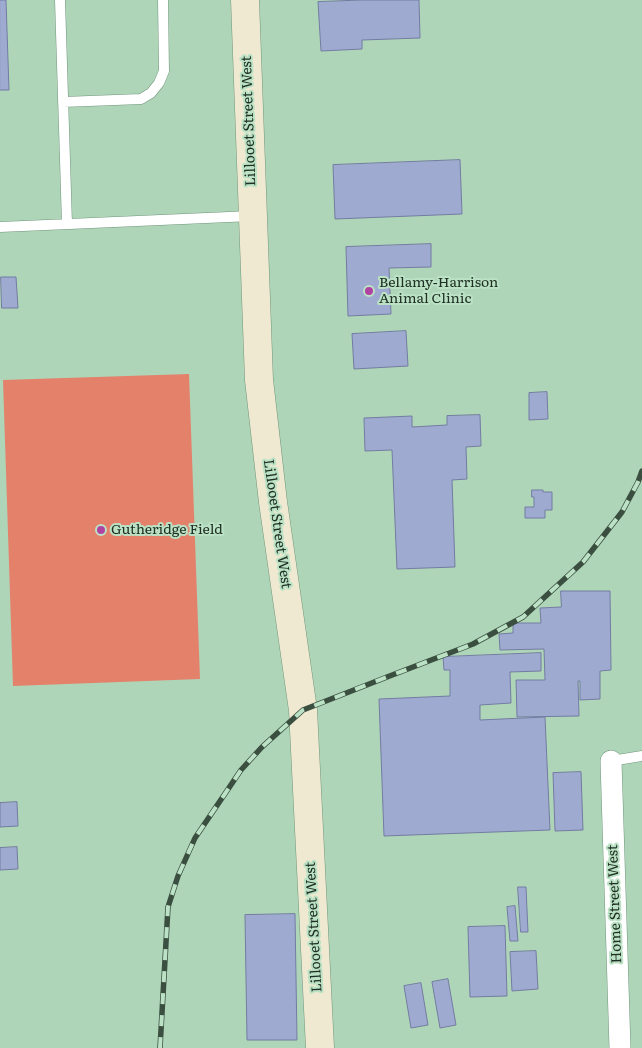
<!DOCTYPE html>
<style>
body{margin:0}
canvas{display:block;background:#aed5b8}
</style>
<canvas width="642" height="1048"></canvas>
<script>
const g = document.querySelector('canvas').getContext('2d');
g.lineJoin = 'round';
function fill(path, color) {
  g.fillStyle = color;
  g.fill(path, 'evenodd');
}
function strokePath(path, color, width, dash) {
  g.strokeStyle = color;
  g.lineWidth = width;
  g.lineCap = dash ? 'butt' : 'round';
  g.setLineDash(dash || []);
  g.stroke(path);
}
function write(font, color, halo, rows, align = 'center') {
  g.font = font + ' Literata,serif';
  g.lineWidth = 4;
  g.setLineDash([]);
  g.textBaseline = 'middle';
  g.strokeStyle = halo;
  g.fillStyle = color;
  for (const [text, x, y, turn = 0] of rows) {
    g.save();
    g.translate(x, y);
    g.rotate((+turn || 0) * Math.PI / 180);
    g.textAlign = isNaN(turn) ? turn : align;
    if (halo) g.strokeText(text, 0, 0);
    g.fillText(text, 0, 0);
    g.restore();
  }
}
fill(new Path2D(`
 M189 374 200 679 13 686 3 380Z`), '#e4816b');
const building = new Path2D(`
 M0 0H6L9 90H0Z
 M362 0H419L420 38 362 40V49L321 51 318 2Z
 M460 160 462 214 335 219 333 165Z
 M431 244V267L389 268 391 314 348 316 346 247Z
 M1 277H16L18 308H2Z
 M406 331 408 366 354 369 352 334Z
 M547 392 548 419 529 420V393Z
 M480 415 481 446 466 447 467 479 452 480 455 567 397 569 392 450 365 451 364 418 412 416V427L447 425V416Z
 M532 490H543V492H552V510H545V518H525V507H534V497H532Z
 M561 591H610L611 670 600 671V699L580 700V681H578L579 716 517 717 516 680H545L544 649 500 650 499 634 513 633V623H541L540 608 561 607Z
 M541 653V671L510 672 511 703 480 705V720L545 717 550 830 384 836 379 699 450 696V670H444L443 657Z
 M581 772 583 830 555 831 553 773Z
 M17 802 18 826 0 827V803Z
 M17 847 18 869 0 870V848Z
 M518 887H526L528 932H521Z
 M515 906 518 941H510L507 907Z
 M295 914 297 1040H247L245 915Z
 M505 926 507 996 470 997 468 927Z
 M536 951 538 989 512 991 510 952Z
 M448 979 456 1025 440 1028 432 982Z
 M421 983 428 1025 411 1028 404 986Z`);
fill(building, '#9faad1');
strokePath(building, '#737ca1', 1);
const lane = new Path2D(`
 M60 0 67 224
 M63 102 141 99 151 93 159 83 164 71 163 0
 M0 227 252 216
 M611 761 642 756`);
const street = new Path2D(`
 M611 761 620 1048`);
const secondary = new Path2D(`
 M245 0 259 380 273 502 303 710 320 1048`);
strokePath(lane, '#70967b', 11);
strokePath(street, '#70967b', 22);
strokePath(secondary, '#70967b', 29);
strokePath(lane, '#fff', 10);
strokePath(street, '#fff', 21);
strokePath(secondary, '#f0e9d1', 28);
const rail = new Path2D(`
 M160 1048 168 907 178 876 195 838 241 770 262 747 303 710 387 677 473 644 523 617 583 562 622 512 638 482 642 471`);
strokePath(rail, '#3b4f40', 5.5);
strokePath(rail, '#bbe2c5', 4, [11]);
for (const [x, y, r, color] of [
 [369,291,5,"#b043a2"],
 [101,530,5,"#b043a2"]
]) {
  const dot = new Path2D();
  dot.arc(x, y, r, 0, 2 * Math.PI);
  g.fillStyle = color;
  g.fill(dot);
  strokePath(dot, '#bbe2c5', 2);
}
write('14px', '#203024', '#bbe2c5', [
 ["Lillooet Street West",249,121,-92],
 ["Lillooet Street West",277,524,82],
 ["Home Street West",615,904,-92],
 ["Lillooet Street West",314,927,-93]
]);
write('14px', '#203024', '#bbe2c5', [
 ["Bellamy-Harrison",379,283],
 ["Animal Clinic",379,299],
 ["Gutheridge Field",111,530]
], 'left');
</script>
